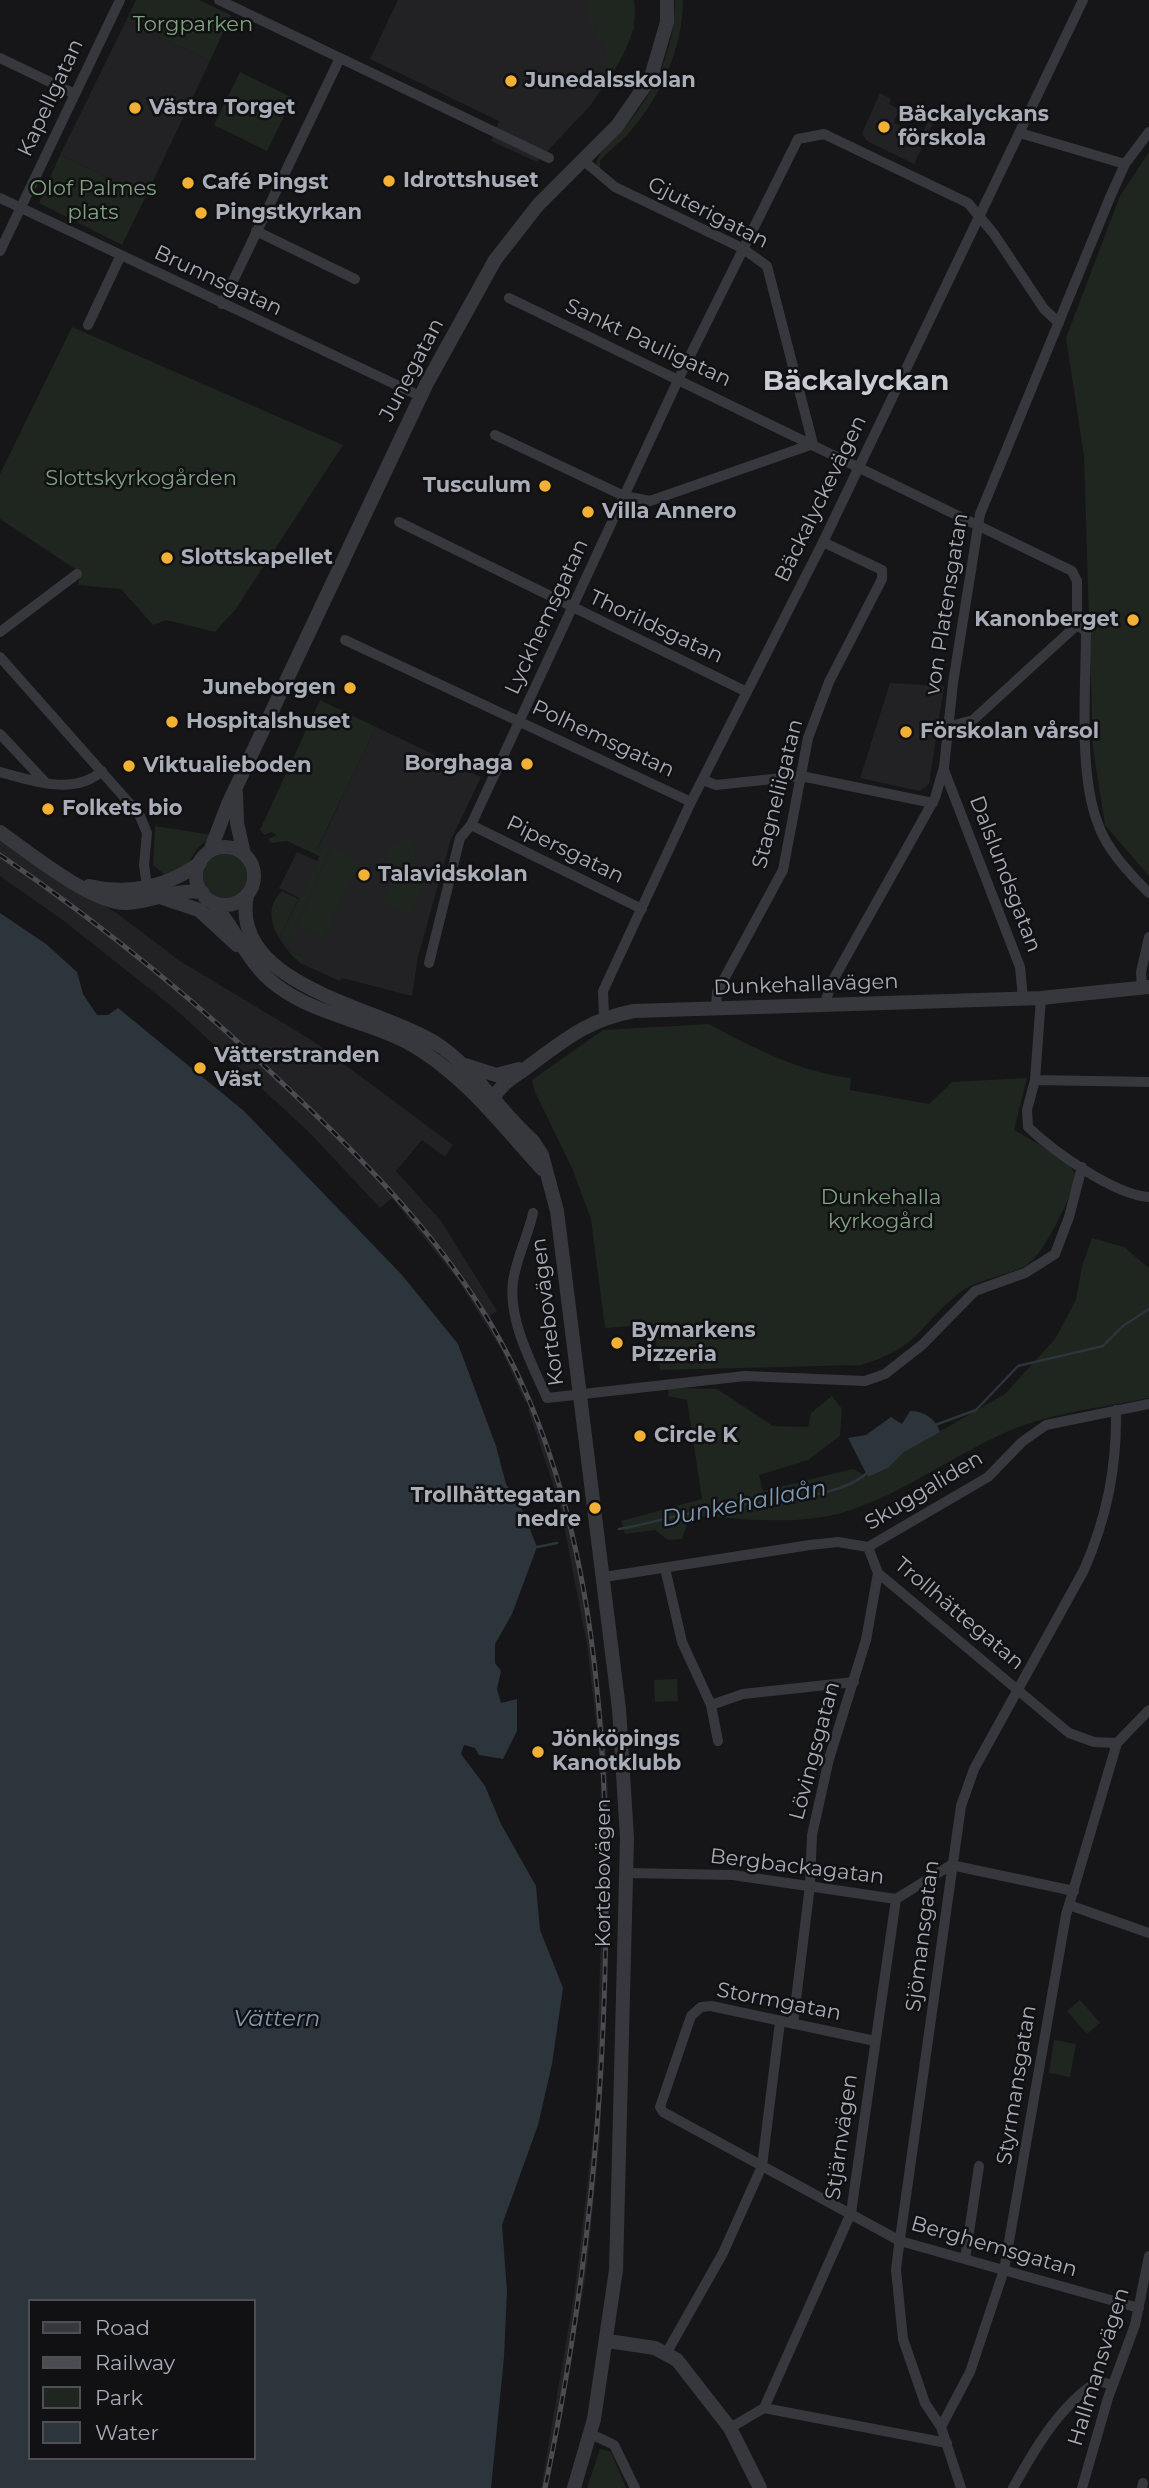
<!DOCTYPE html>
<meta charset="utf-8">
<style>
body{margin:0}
#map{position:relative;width:1149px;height:2488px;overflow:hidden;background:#161618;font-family:Montserrat,sans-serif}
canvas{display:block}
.legend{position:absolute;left:28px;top:2299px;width:228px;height:161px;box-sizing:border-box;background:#111113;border:2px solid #4d4f55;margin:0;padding:9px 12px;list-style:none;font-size:21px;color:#a8adb8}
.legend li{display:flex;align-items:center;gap:14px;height:35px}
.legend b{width:35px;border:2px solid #4d4f55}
</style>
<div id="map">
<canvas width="1149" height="2488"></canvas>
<ul class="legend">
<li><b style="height:9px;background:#37383d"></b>Road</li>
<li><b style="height:9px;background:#4a4c52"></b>Railway</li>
<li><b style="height:19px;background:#1e261f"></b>Park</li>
<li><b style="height:19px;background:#2c353c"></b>Water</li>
</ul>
</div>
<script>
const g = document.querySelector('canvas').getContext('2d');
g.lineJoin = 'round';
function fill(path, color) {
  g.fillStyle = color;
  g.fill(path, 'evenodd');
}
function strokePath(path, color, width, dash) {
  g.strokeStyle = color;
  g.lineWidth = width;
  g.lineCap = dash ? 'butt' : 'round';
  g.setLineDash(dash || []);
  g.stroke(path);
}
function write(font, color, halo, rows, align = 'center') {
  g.font = font + ' Montserrat,sans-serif';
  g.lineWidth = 5;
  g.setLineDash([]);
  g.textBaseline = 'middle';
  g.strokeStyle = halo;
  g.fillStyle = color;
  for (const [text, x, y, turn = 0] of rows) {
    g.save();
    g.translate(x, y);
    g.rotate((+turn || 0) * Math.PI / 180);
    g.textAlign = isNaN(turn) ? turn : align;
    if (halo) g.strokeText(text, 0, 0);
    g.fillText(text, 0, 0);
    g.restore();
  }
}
fill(new Path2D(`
 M398 0H634V28L612 73 589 107 537 162 491 141 499 121 370 59Z
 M126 21 210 61 146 196 60 155Z
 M880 93 891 99 889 104 899 109 894 123 917 134 919 131 923 132 929 119 934 122 914 164 867 141 862 133Z
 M890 683 944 686 929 784 920 791 860 778Z
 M376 727 481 777 450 842 418 957 412 996 342 978 340 981 302 964 304 958 292 952 279 938 299 898 279 888 297 852 317 861 321 852 317 850Z
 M0 841 118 914 180 961 313 1041 453 1145 445 1157 422 1140 396 1171 441 1221 497 1311 489 1316 532 1400 525 1402 501 1349 458 1280 392 1198 380 1208 309 1132 175 1009 64 921 0 876Z
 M535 1406 566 1503 589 1613 605 1736 611 1851 600 2137 586 2274 548 2488H541L574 2296 595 2120 604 1843 602 1774 587 1645 560 1505 528 1409Z`), '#222225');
fill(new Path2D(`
 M136 0H199L231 15 210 61 126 21Z
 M588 0H634C641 39 610 77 589 107L603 74 607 46 596 35 599 26 588 21Z
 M675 0H683C683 49 660 98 628 134 619 144 608 151 600 161V169L596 164C601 145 621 133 633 117 659 84 675 43 675 0Z
 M240 72 293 98 267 151 214 125Z
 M1149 152V876L1105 825 1093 748 1084 456 1066 338 1120 196Z
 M60 155 146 196 122 245 39 203Z
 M72 327 343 445 235 610 215 632 166 620 153 625 121 589 78 585 81 573 0 519V474Z
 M320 700 376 727 317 849 322 852 325 846 330 849 294 926 297 928 291 942 282 938 321 854 319 856 287 841 271 843 268 839 277 835 271 832 265 835 260 830Z
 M155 826 212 835 197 849 186 867 165 875 153 865Z
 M405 836 413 844 416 859 406 870H396L389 865 386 851Z
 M333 849 360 862 324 938 297 925Z
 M203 876a22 22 0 1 1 44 0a22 22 0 1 1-44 0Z
 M412 873 421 892 409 916 383 902 390 888V878Z
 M282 891 298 899 279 938 292 952 305 958 302 964C282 948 257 914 282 891Z
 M709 1024C754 1048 799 1072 851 1078L850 1090 929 1104 952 1082 1027 1078 1014 1130 1067 1160 1076 1176C1072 1196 1044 1254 1027 1265 1007 1277 977 1278 958 1294 917 1328 918 1348 861 1365L660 1370 655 1336H637L632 1326 605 1328 591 1219 572 1168 535 1092 532 1080 603 1030Z
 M1092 1238 1124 1247 1149 1268V1398C1100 1408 1046 1413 1000 1435 948 1459 903 1493 848 1511 798 1527 742 1518 690 1516L682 1539 668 1540 655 1530 625 1534 621 1521 702 1499 687 1400 668 1396 669 1388 717 1389 773 1426 808 1427 811 1413 832 1396 842 1409 840 1436 808 1460 759 1475 763 1491 853 1469 868 1477 888 1468 904 1452 1005 1394 1055 1339 1076 1300 1082 1266Z
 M677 1679 678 1701 655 1702 654 1680Z
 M1080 2000 1100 2023 1087 2034 1067 2011Z
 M1054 2040 1076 2044 1070 2077 1049 2073Z
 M600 2449 611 2452 626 2488H587Z`), '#1e261f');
fill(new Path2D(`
 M0 913 46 944 77 972 83 994 97 1015H108L118 1008 244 1111 402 1275 458 1344 496 1446 506 1484 521 1507 537 1547 512 1614 495 1644V1663L501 1671 497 1689 501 1703 517 1699V1731L503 1759 479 1755 475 1748 464 1745 461 1754 485 1786 501 1824 536 1886 540 1930 563 1988 552 2064 538 2125 502 2225 507 2291 504 2357 491 2488H0ZM30 2301H254V2458H30Z
 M910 1411C924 1411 935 1418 940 1432L904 1452 888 1468 868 1477 848 1438 866 1435 891 1417 902 1424Z`), '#2c353c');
strokePath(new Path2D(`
 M935 1425 976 1410 1018 1366 1103 1346 1123 1326 1149 1309
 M619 1529C651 1524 682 1513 715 1508 754 1502 838 1500 867 1473
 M537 1547 557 1543`), '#2c353c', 2.5);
strokePath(new Path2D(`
 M219 0 549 158
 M0 58 75 94
 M1020 133 1125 164
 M0 198 420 396
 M256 231 355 279
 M0 251 120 0
 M509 298 1072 571 1077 581V625
 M222 304 340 58
 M88 325 120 257
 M495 435 624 496 650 501 813 444 767 266 742 248 615 187 584 161
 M399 522 747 692
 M1077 625 1086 631C1086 686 1078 773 1098 824 1107 850 1130 874 1149 893
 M0 632 77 574
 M345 640 691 802
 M0 657 139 814 147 833 144 865 148 893
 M947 727 973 720 1077 625
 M0 734 45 782
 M944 770 1020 967 1023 998
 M0 772C33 781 74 796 102 771
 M703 780 716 785 801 776 933 803
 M471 825 642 909
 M429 963 460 838 471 825 679 378 798 139 824 134 968 203 994 234 1044 309 1059 323
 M1142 988 1141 972 1149 937
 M1041 998 1035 1080 1027 1110 1028 1127C1053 1151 1114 1195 1149 1197
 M824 1005 833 980 935 798 944 767 953 683 980 514 1111 195 1125 164 1149 132
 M716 1009 717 992 783 870 808 738 829 682 882 579V570L823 542
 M604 1017 603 991 691 802 823 542 1083 0
 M1035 1080 1149 1082
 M533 1213C528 1236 516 1259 513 1282 508 1320 532 1364 547 1398L745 1376 865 1381 885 1374 922 1345 975 1291 1025 1273 1055 1254 1069 1217 1082 1167
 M868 1547 988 1477 1022 1442 1046 1425 1149 1404
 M665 1568 682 1642 711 1705 718 1741
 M604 1577 810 1545 838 1542 868 1547 878 1573 1069 1733 1094 1742 1117 1743 1149 1710
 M711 1705 743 1694 854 1682
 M627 1873 733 1875 896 1899 951 1865 1074 1891
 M1069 1905 1149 1933
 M793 2024 810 1885 812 1835 829 1759 866 1640 878 1573
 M875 2041 711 2006 701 2007 691 2016 660 2107 663 2112 900 2241 1139 2308
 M965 2259 979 2166
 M667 2352 723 2253 762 2166 780 2022
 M764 2408 947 2443
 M941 2427 970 2372 1004 2270 1066 1915 1117 1743
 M730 2428 764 2408 851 2213 896 1899
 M591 2434 614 2445 635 2488
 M961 2488 941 2427 925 2403 903 2339 896 2270 898 2253 961 1806 974 1769 1084 1570C1107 1517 1117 1467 1116 1410
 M1013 2488C1034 2450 1060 2405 1098 2381L1113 2385
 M1082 2488 1108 2398 1135 2325 1149 2256
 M1142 2488 1143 2483`), '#37383d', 10);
strokePath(new Path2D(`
 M236 793 237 823 244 854
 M0 832C28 852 94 905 127 903 157 901 171 889 202 892
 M196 876a29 29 0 1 1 58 0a29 29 0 1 1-58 0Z
 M210 851 228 804 427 383 495 260 538 205 617 126 651 77 667 22V0
 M89 886C129 895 167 887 200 863
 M247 895C228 989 389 1008 443 1048 478 1074 501 1113 533 1141L542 1155 557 1211 619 1709 627 1838 616 2270 594 2419 574 2488
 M163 898 199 910 237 945
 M212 902C236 929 247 963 276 985 315 1015 365 1020 407 1042 462 1072 501 1124 542 1169
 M465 1065 496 1075 519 1069
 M493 1099C501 1083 515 1077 529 1066 566 1039 587 1020 634 1011L1041 998 1149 987
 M608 2341 655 2348 677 2360 730 2428 760 2488`), '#37383d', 14);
const rail = new Path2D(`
 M0 855C107 928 205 1008 298 1098 371 1167 441 1240 492 1326 592 1497 607 1716 606 1910 605 2103 585 2299 545 2488`);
strokePath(rail, '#4a4c52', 5);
strokePath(rail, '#111113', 2.5, [8]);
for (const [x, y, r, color] of [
 [511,81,7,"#f2b134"],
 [135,108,7,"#f2b134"],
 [884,127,7,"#f2b134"],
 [389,181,7,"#f2b134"],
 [188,183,7,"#f2b134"],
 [201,213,7,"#f2b134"],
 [545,486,7,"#f2b134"],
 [588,512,7,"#f2b134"],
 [167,558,7,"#f2b134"],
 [1133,620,7,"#f2b134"],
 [350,688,7,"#f2b134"],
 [172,722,7,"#f2b134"],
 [906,732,7,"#f2b134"],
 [527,764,7,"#f2b134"],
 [129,766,7,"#f2b134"],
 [48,809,7,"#f2b134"],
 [364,875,7,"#f2b134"],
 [200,1068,7,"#f2b134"],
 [617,1343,7,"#f2b134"],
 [640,1436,7,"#f2b134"],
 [595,1508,7,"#f2b134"],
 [538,1752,7,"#f2b134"]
]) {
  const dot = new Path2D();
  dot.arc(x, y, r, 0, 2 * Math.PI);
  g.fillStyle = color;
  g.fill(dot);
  strokePath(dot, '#111113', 2.5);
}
write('21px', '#7fa381', '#111113', [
 ["Torgparken",193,25],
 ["Olof Palmes",93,189],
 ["plats",93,213],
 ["Slottskyrkogården",141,479],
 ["Dunkehalla",881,1198],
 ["kyrkogård",881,1222]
]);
write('bold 21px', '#a8adb8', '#111113', [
 ["Junedalsskolan",525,81],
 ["Västra Torget",149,108],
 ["Bäckalyckans",898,115],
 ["förskola",898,139],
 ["Idrottshuset",403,181],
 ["Café Pingst",202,183],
 ["Pingstkyrkan",215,213],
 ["Tusculum",531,486,"right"],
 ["Villa Annero",602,512],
 ["Slottskapellet",181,558],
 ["Kanonberget",1119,620,"right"],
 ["Juneborgen",336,688,"right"],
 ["Hospitalshuset",186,722],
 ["Förskolan vårsol",920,732],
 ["Borghaga",513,764,"right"],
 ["Viktualieboden",143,766],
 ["Folkets bio",62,809],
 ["Talavidskolan",378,875],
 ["Vätterstranden",214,1056],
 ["Väst",214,1080],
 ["Bymarkens",631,1331],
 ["Pizzeria",631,1355],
 ["Circle K",654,1436],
 ["Trollhättegatan",581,1496,"right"],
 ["nedre",581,1520,"right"],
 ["Jönköpings",552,1740],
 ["Kanotklubb",552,1764]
], 'left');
write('21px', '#a8adb8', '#111113', [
 ["Kapellgatan",51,98,-65],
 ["Gjuterigatan",708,213,27],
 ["Brunnsgatan",218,281,25],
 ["Sankt Pauligatan",648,343,25],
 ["Junegatan",412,370,-62],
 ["Bäckalyckevägen",821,499,-64],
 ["von Platensgatan",947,604,-81],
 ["Lyckhemsgatan",547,617,-65],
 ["Thorildsgatan",656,627,25],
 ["Polhemsgatan",603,739,25],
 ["Stagneliigatan",778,794,-76],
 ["Pipersgatan",565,850,26],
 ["Dalslundsgatan",1005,874,69],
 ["Dunkehallavägen",806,985,-2],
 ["Kortebovägen",548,1312,-97],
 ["Skuggaliden",924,1491,-31],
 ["Trollhättegatan",959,1614,40],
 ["Lövingsgatan",815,1751,-75],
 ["Bergbackagatan",797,1867,7],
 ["Kortebovägen",604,1873,-90],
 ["Sjömansgatan",923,1936,-83],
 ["Stormgatan",779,2002,11],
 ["Styrmansgatan",1017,2085,-81],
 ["Stjärnvägen",842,2137,-82],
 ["Berghemsgatan",994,2247,16],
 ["Hallmansvägen",1099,2367,-73]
]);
write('italic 23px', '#7f9bb3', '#111113', [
 ["Dunkehallaån",744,1504,-11],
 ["Vättern",277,2019]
]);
write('bold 28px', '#c9ccd4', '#111113', [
 ["Bäckalyckan",856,382]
]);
</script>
